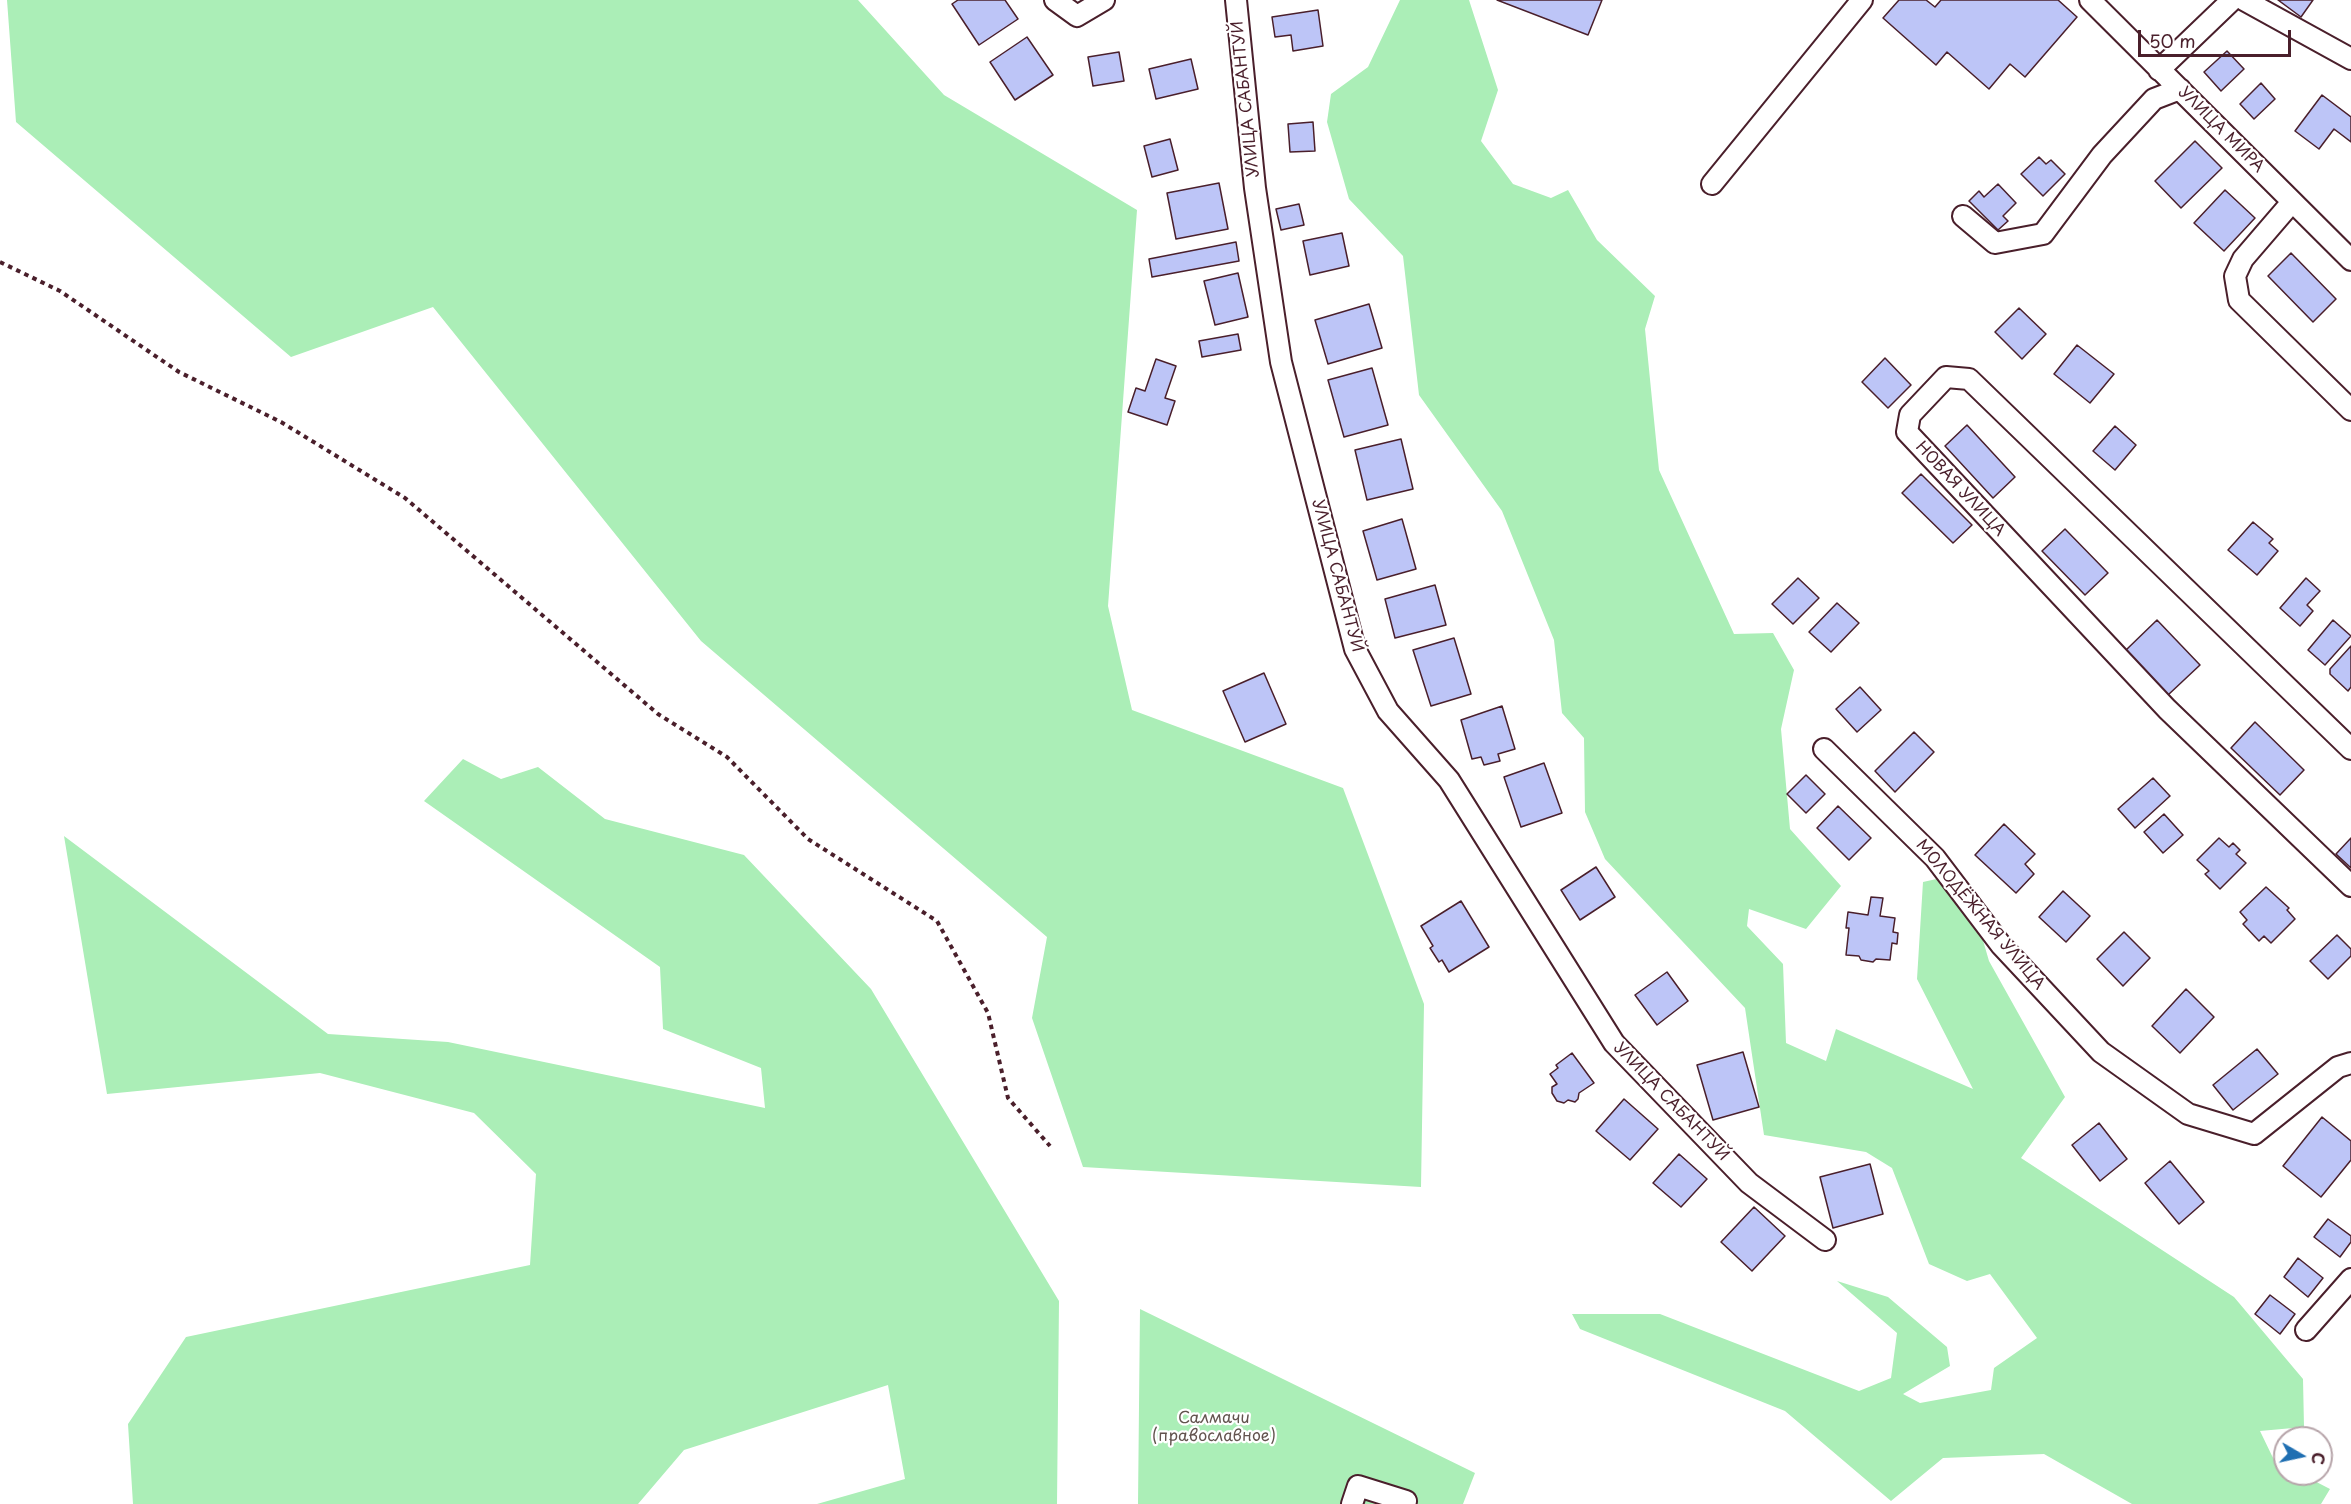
<!DOCTYPE html>
<meta charset="utf-8">
<style>
body{margin:0}
#map{position:relative;width:2351px;height:1504px;overflow:hidden;background:#fff;font-family:"Playpen Sans",sans-serif}
canvas{display:block}
.north{position:absolute;left:2273px;top:1426px;width:60px;height:60px;box-sizing:border-box;background:#fff;border:2px solid #b7a5aa;border-radius:50%;rotate:99deg;font-size:16px;font-weight:700;line-height:24px;text-align:center;color:#4a1f2b}
.north::after{content:'';display:block;margin:auto;width:21px;height:27px;background:#1f6fb2;clip-path:polygon(50% 0,100% 100%,50% 72%,0 100%)}
.scale{position:absolute;left:2138px;top:30px;width:153px;height:27px;box-sizing:border-box;border:3px solid #4a1f2b;border-top:0;padding-left:8px;font-size:18px;line-height:21px;white-space:nowrap;color:#4a1f2b;-webkit-text-stroke:4px #fff;paint-order:stroke}
</style>
<div id="map">
<canvas width="2351" height="1504"></canvas>
<div class="north">С</div>
<div class="scale">50 m</div>
</div>
<script>
const g = document.querySelector('canvas').getContext('2d');
g.lineJoin = 'round';
function fill(path, color) {
  g.fillStyle = color;
  g.fill(path, 'evenodd');
}
function strokePath(path, color, width, dash) {
  g.strokeStyle = color;
  g.lineWidth = width;
  g.lineCap = dash ? 'butt' : 'round';
  g.setLineDash(dash || []);
  g.stroke(path);
}
function write(font, color, halo, rows, align = 'center') {
  g.font = font + ' "Playpen Sans",sans-serif';
  g.lineWidth = 4.5;
  g.setLineDash([]);
  g.textBaseline = 'middle';
  g.strokeStyle = halo;
  g.fillStyle = color;
  for (const [text, x, y, turn = 0] of rows) {
    g.save();
    g.translate(x, y);
    g.rotate((+turn || 0) * Math.PI / 180);
    g.textAlign = isNaN(turn) ? turn : align;
    if (halo) g.strokeText(text, 0, 0);
    g.fillText(text, 0, 0);
    g.restore();
  }
}
fill(new Path2D(`
 M7 0H858L944 95 1137 210 1108 606 1132 710 1343 788 1424 1004 1421 1187 1083 1167 1032 1018 1047 937 701 641 433 307 291 357 16 122Z
 M1400 0H1469L1498 90 1481 141 1513 184 1551 198 1568 190 1597 240 1655 296 1645 329 1659 470 1734 634 1773 633 1794 670 1781 729 1790 829 1841 886 1806 929 1749 909 1747 926 1783 964 1786 1043 1826 1061 1836 1029 1973 1089 1917 979 1923 882 1950 876 1968 889 1989 961 2065 1097 2021 1158 2234 1297 2303 1379 2304 1427 2260 1431 2274 1460 2285 1466V1474H2301L2330 1489 2321 1504H2132L2044 1454 1943 1458 1891 1501 1785 1411 1580 1329 1572 1314H1660L1859 1391 1891 1378 1897 1333 1837 1281 1888 1297 1947 1347 1950 1366 1903 1394 1920 1403 1991 1390 1994 1368 2037 1338 1990 1274 1967 1281 1929 1264 1892 1168 1866 1152 1764 1135 1745 1008 1605 859 1585 812 1584 738 1562 713 1554 640 1502 511 1419 395 1403 256 1349 199 1327 122 1331 94 1368 67Z
 M463 759 501 779 538 767 605 819 744 855 871 989 1059 1301 1057 1504H817L905 1479 888 1385 684 1450 638 1504H133L128 1424 186 1337 530 1265 536 1174 474 1113 320 1073 107 1094 64 836 328 1034 448 1042 765 1108 761 1068 663 1029 660 967 424 801Z
 M1140 1309 1475 1473 1463 1504H1138Z`), '#abeeb7');
const building = new Path2D(`
 M958 0H1005L1018 19 979 45 952 4Z
 M1497 0H1602L1588 35Z
 M1899 0H1926L1935 7 1941 0H2058L2077 17 2025 77 2010 64 1989 89 1947 52 1936 65 1883 18Z
 M2278 0H2313L2301 17Z
 M1318 10 1323 46 1293 51 1291 35 1275 37 1272 17Z
 M1027 37 1053 75 1015 100 990 62Z
 M2227 51 2244 69 2221 91 2204 72Z
 M1119 52 1124 81 1093 86 1088 57Z
 M1191 59 1198 89 1156 99 1149 69Z
 M2261 83 2275 99 2254 119 2240 104Z
 M2322 95 2351 117V142L2334 129 2319 149 2295 131Z
 M1313 122 1315 151 1290 152 1288 124Z
 M1170 139 1178 170 1152 177 1144 146Z
 M2195 141 2222 168 2181 208 2155 181Z
 M2039 157 2046 164 2051 160 2065 174 2043 196 2021 174Z
 M1219 183 1228 229 1176 239 1167 193Z
 M1998 184 2016 203 2003 216 2008 221 1998 230 1969 201 1979 191 1984 197Z
 M2225 190 2255 218 2224 251 2194 223Z
 M1299 204 1304 225 1281 230 1276 209Z
 M1342 233 1349 266 1310 275 1303 241Z
 M1236 242 1239 261 1152 277 1149 259Z
 M2291 253 2336 299 2313 322 2268 276Z
 M1238 273 1248 317 1215 325 1204 281Z
 M1369 304 1382 348 1328 364 1315 320Z
 M2019 308 2046 334 2022 359 1995 332Z
 M1238 334 1241 350 1202 357 1199 341Z
 M2077 345 2114 374 2090 403 2054 374Z
 M1885 358 1911 385 1888 408 1862 382Z
 M1156 359 1176 366 1165 398 1175 401 1167 425 1128 412 1136 388 1145 391Z
 M1372 368 1388 425 1344 437 1328 380Z
 M1967 425 2015 477 1993 498 1945 446Z
 M2115 426 2136 445 2115 470 2093 451Z
 M1401 439 1413 489 1367 500 1355 450Z
 M1921 474 1972 525 1953 543 1902 493Z
 M1402 519 1416 569 1377 580 1363 531Z
 M2253 522 2273 539 2269 543 2278 551 2257 575 2228 550Z
 M2065 529 2108 573 2085 595 2042 551Z
 M1798 578 1819 598 1793 624 1772 604Z
 M2306 578 2320 591 2307 605 2313 611 2300 626 2280 608Z
 M1435 585 1446 625 1395 638 1385 599Z
 M1837 603 1859 623 1831 652 1809 632Z
 M2157 620 2200 665 2168 695 2126 650Z
 M2333 620 2351 636 2325 665 2308 650Z
 M1454 638 1471 694 1431 706 1413 650Z
 M2351 646V687L2348 691 2330 674V669Z
 M1264 673 1286 724 1245 742 1223 691Z
 M1860 687 1881 710 1857 732 1836 709Z
 M1502 706 1515 749 1498 754 1500 761 1484 765 1481 757 1472 759 1461 720Z
 M2255 722 2304 770 2280 795 2231 748Z
 M1914 732 1934 752 1895 792 1875 771Z
 M1544 763 1562 813 1521 827 1504 777Z
 M1806 775 1825 794 1806 813 1787 794Z
 M2153 778 2170 796 2135 828 2118 809Z
 M1838 806 1871 838 1849 860 1817 828Z
 M2164 814 2183 835 2163 853 2144 832Z
 M2004 824 2035 854 2025 864 2034 874 2016 893 1975 855Z
 M2219 838 2229 847 2233 843 2240 850 2236 854 2246 863 2220 889 2205 874 2209 871 2197 860Z
 M2351 838V868L2336 854Z
 M1596 867 1615 897 1580 920 1561 890Z
 M2266 887 2289 908 2287 910 2295 919 2271 943 2264 936 2259 941 2243 924 2247 920 2240 912Z
 M2063 891 2090 916 2066 942 2039 917Z
 M1871 897 1883 898 1880 916 1895 918 1893 932 1898 933 1897 944 1892 943 1890 960 1876 959 1873 962 1861 960 1859 956 1846 955 1849 928H1846L1848 912 1868 915Z
 M1461 901 1489 947 1449 972 1442 960 1439 962 1430 948 1433 946 1421 926Z
 M2124 932 2150 958 2123 986 2097 959Z
 M2337 935 2351 949V956L2328 979 2310 961Z
 M1667 972 1688 1001 1657 1025 1635 995Z
 M2186 989 2214 1017 2180 1053 2152 1026Z
 M2257 1049 2278 1074 2233 1110 2213 1085Z
 M1743 1052 1759 1107 1713 1120 1697 1065Z
 M1572 1053 1594 1083 1579 1093 1578 1099 1575 1102 1568 1100 1564 1103 1557 1101 1552 1093V1087L1557 1084 1550 1074 1558 1068 1556 1065Z
 M1624 1099 1658 1129 1630 1160 1596 1131Z
 M2322 1117 2351 1141V1160L2321 1197 2283 1166Z
 M2099 1123 2127 1159 2100 1181 2072 1145Z
 M1679 1154 1707 1179 1681 1207 1653 1183Z
 M2170 1161 2204 1202 2179 1224 2145 1183Z
 M1870 1164 1883 1214 1833 1228 1820 1177Z
 M1754 1207 1785 1236 1752 1271 1721 1242Z
 M2328 1219 2351 1236V1242L2340 1257 2314 1237Z
 M2298 1258 2323 1278 2308 1297 2284 1277Z
 M2270 1295 2295 1314 2280 1334 2255 1314Z`);
fill(building, '#bdc5f7');
strokePath(building, '#4a1f2b', 1.5);
const minor = new Path2D(`
 M1055 0 1077 16 1104 0
 M1236 0 1255 188 1281 362 1355 649 1388 711 1449 780 1614 1043 1749 1183 1825 1240
 M2090 0 2351 260
 M2244 0 2351 59
 M2159 70 2232 0
 M1712 184 1862 0
 M2292 202 2243 259 2235 276 2239 300 2351 410
 M1963 216 1995 243 2043 234 2102 155 2154 99 2180 89
 M1824 749 1935 858 2001 945 2101 1052 2188 1114 2254 1134 2338 1067 2351 1063
 M2351 749 1969 379 1946 377 1910 415 1907 432 2167 709 2351 886
 M2306 1330 2351 1279
 M1352 1504 1358 1486 1406 1501`);
strokePath(minor, '#4a1f2b', 24);
strokePath(new Path2D(`
 M0 262 60 291 179 372 281 422 405 498 658 714 727 757 808 839 937 921 988 1013 1008 1098 1050 1146`), '#4a1f2b', 4, [4.5, 4.5]);
strokePath(minor, '#fff', 20);
write('16px', '#4a1f2b', '#fff', [
 ["УЛИЦА САБАНТУЙ",1246,99,-96],
 ["УЛИЦА МИРА",2221,130,45],
 ["НОВАЯ УЛИЦА",1960,489,47],
 ["УЛИЦА САБАНТУЙ",1337,576,75],
 ["МОЛОДЁЖНАЯ УЛИЦА",1980,915,50],
 ["УЛИЦА САБАНТУЙ",1671,1102,46]
]);
write('16px', '#62534e', '#fff', [
 ["Салмачи",1214,1419],
 ["(православное)",1214,1437]
]);
</script>
